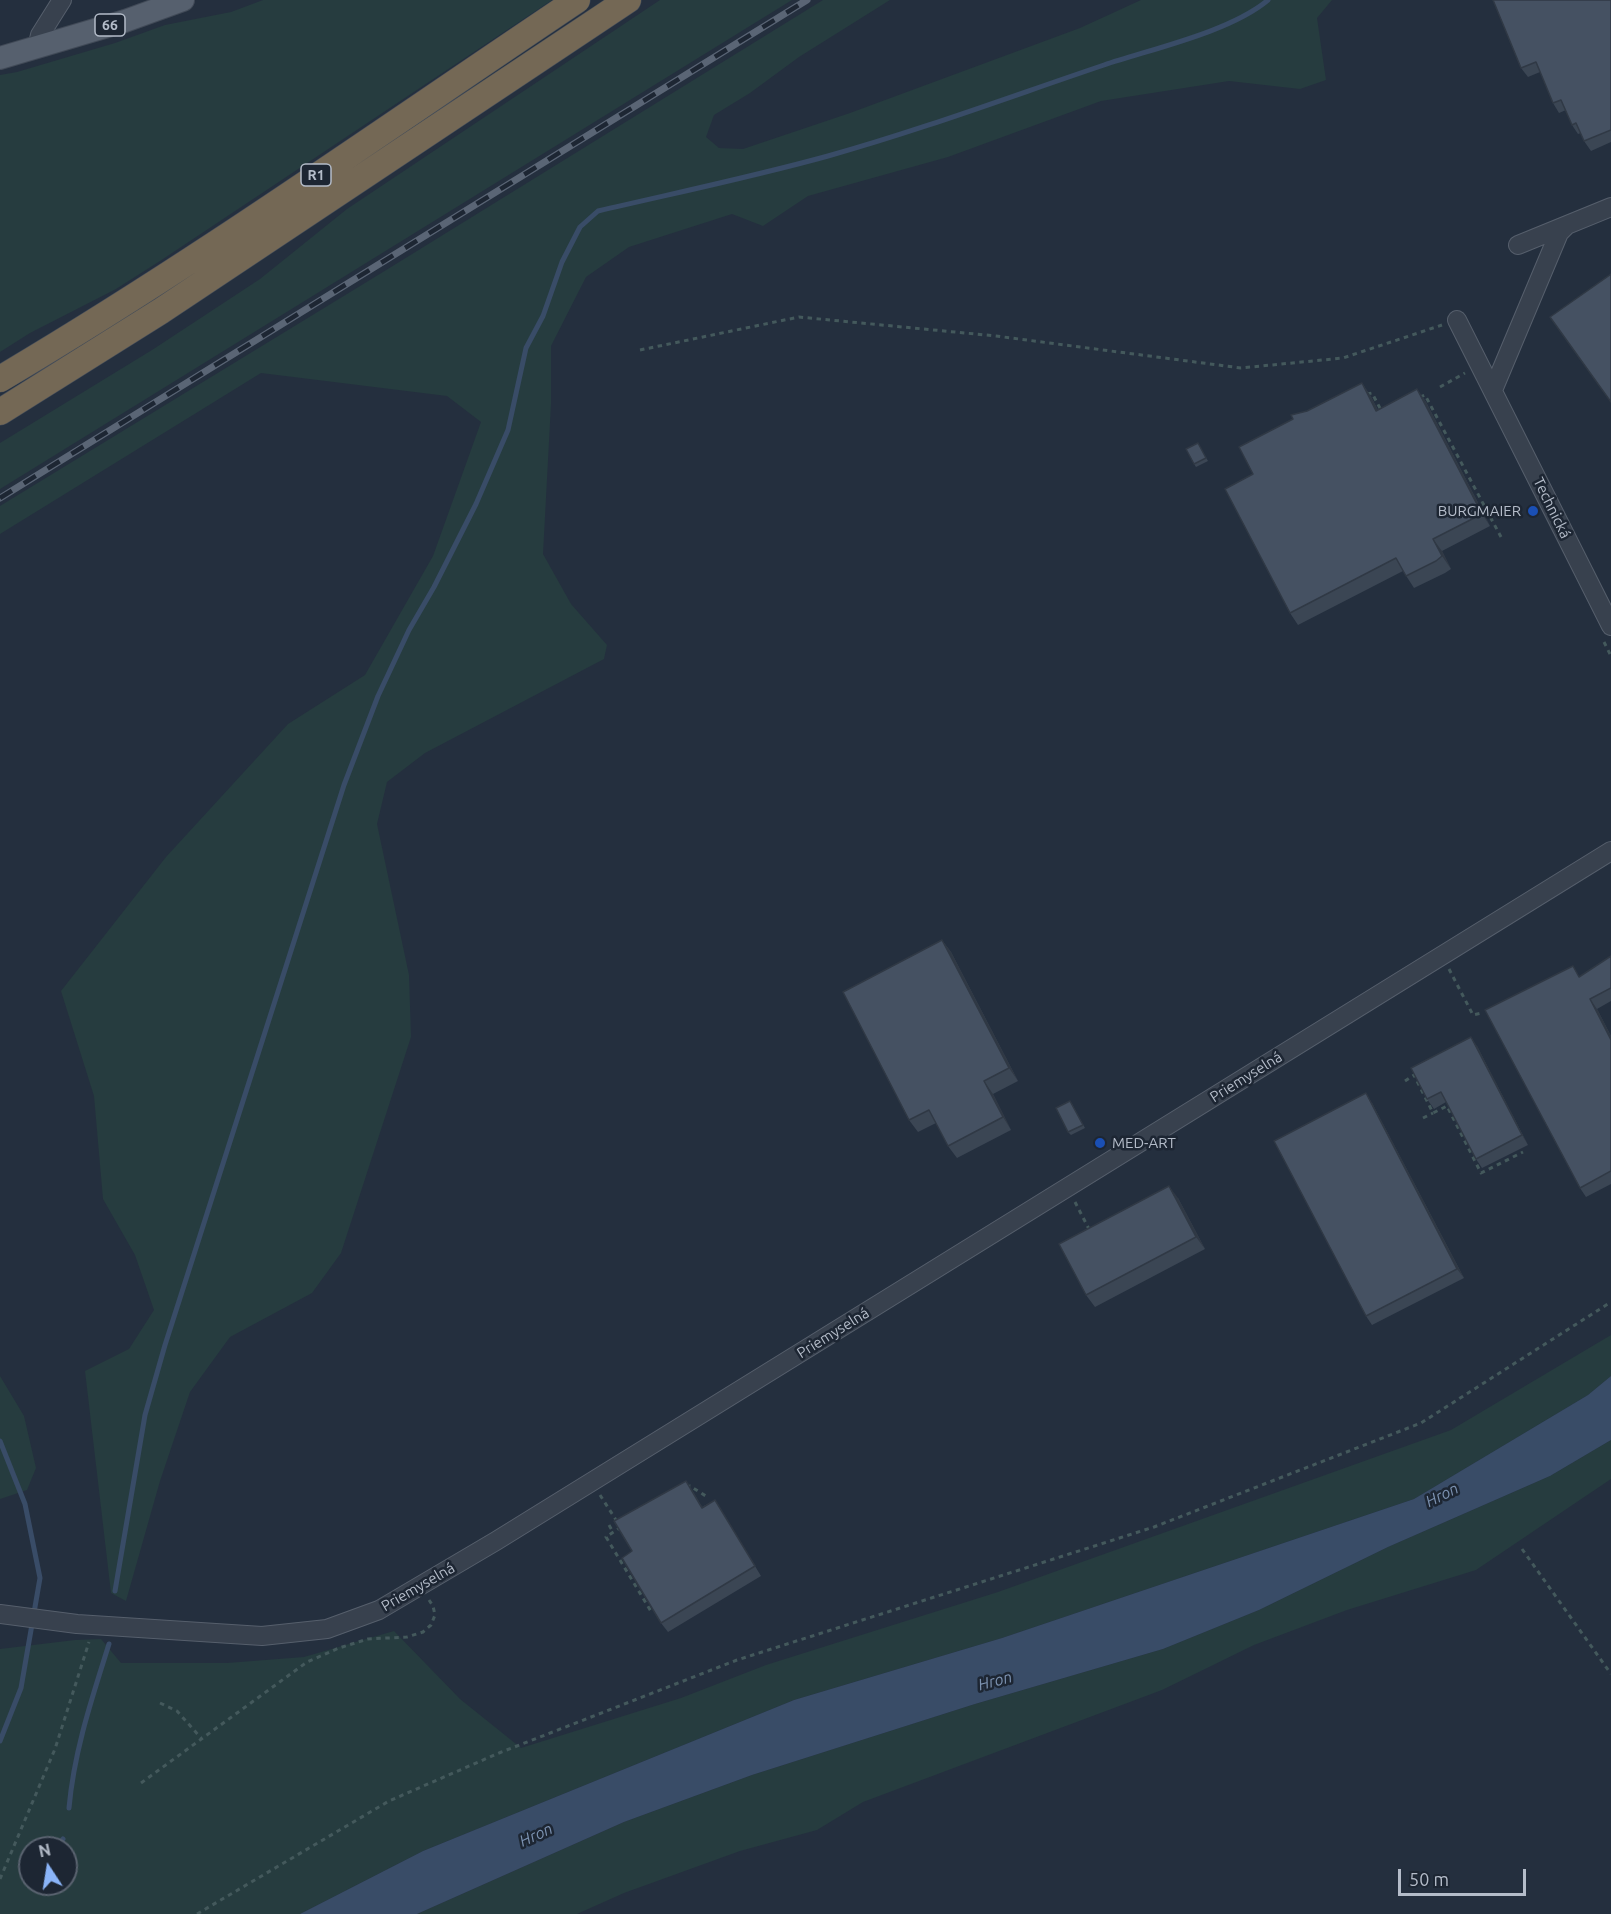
<!DOCTYPE html>
<meta charset="utf-8">
<style>
body{margin:0}
#map{position:relative;width:1611px;height:1914px;overflow:hidden;background:#242f3e;font-family:Ubuntu,sans-serif}
canvas{display:block}
.north{position:absolute;left:18px;top:1836px;width:60px;height:60px;box-sizing:border-box;background:#1d2633;border:2px solid #59626f;border-radius:50%;rotate:348deg;font-size:16px;font-weight:700;line-height:24px;text-align:center;color:#b4bcc9}
.north::after{content:'';display:block;margin:auto;width:21px;height:27px;background:#8ab4f8;clip-path:polygon(50% 0,100% 100%,50% 72%,0 100%)}
.scale{position:absolute;left:1398px;top:1869px;width:128px;height:27px;box-sizing:border-box;border:3px solid #b4bcc9;border-top:0;padding-left:8px;font-size:18px;line-height:21px;white-space:nowrap;color:#b4bcc9;-webkit-text-stroke:4px #1d2633;paint-order:stroke}
</style>
<div id="map">
<canvas width="1611" height="1914"></canvas>
<div class="north">N</div>
<div class="scale">50 m</div>
</div>
<script>
const g = document.querySelector('canvas').getContext('2d');
g.lineJoin = 'round';
function fill(path, color) {
  g.fillStyle = color;
  g.fill(path, 'evenodd');
}
function strokePath(path, color, width, dash) {
  g.strokeStyle = color;
  g.lineWidth = width;
  g.lineCap = dash ? 'butt' : 'round';
  g.setLineDash(dash || []);
  g.stroke(path);
}
function write(font, color, halo, rows, align = 'center') {
  g.font = font + ' Ubuntu,sans-serif';
  g.lineWidth = 5;
  g.setLineDash([]);
  g.textBaseline = 'middle';
  g.strokeStyle = halo;
  g.fillStyle = color;
  for (const [text, x, y, turn = 0] of rows) {
    g.save();
    g.translate(x, y);
    g.rotate((+turn || 0) * Math.PI / 180);
    g.textAlign = isNaN(turn) ? turn : align;
    if (halo) g.strokeText(text, 0, 0);
    g.fillText(text, 0, 0);
    g.restore();
  }
}
fill(new Path2D(`
 M263 0H552L160 261 116 289 30 333 0 352V75L17 72 115 43 165 25 231 12Z
 M660 0H792L0 489V443L152 350 260 279 347 209Z
 M823 0H890L799 57 750 93 714 115 706 137 719 148 743 149 850 113 1080 28 1141 0H1332L1317 18 1326 80 1300 89 1229 81 1101 101 948 157 808 196 763 226 732 214 629 247 586 277 551 346V404L543 554 571 604 607 645 604 659 425 753 387 782 377 824 409 975 411 1037 341 1253 312 1293 230 1337 190 1392 160 1481 126 1601 111 1593 85 1371 129 1349 154 1310 135 1255 103 1199 94 1096 61 991 166 857 288 724 365 675 433 556 481 422 447 396 261 373 0 534V506L383 272Z
 M1611 1335V1376L1588 1395 1414 1499 1002 1638 794 1700 423 1851 300 1914H0V1649L75 1640 101 1639 121 1663H227L304 1657 394 1631 460 1699 521 1748 681 1698 766 1665 998 1592 1451 1430ZM30 1848H66V1884H30Z
 M0 1376 24 1416 36 1468 27 1490 0 1499Z
 M1611 1440V1479L1476 1570 1347 1610 1254 1645 1162 1690 863 1802 817 1830 740 1851 624 1893 577 1914H417L624 1822 752 1775 975 1704 1163 1649 1259 1610 1388 1547 1550 1476Z`), '#263c3f');
fill(new Path2D(`
 M1611 1376V1440L1550 1476 1388 1547 1259 1610 1163 1649 975 1704 752 1775 624 1822 417 1914H300L423 1851 794 1700 1002 1638 1414 1499 1588 1395Z`), '#394c67');
strokePath(new Path2D(`
 M0 1441 25 1504 40 1578 21 1688 0 1741
 M115 1591 145 1415 165 1345 344 785 378 696 409 630 434 587 476 504 508 430 526 348 543 316 562 262 580 227 598 211C675 193 752 177 828 156 921 130 1012 96 1104 65 1151 49 1230 32 1268 0
 M69 1808C74 1751 92 1698 109 1644
 M56 1848 63 1839`), '#394c67', 5);
const minor = new Path2D(`
 M37 48 40 35 62 0
 M1518 245 1611 207
 M1457 320 1611 626
 M1493 390 1559 233 1566 226
 M0 1614 77 1624 262 1636 327 1629 379 1610 496 1541 1611 851`);
const major = new Path2D(`
 M0 58 125 21 183 0`);
const highway = new Path2D(`
 M0 379C198 262 386 128 577 0
 M0 412 161 311 628 0`);
strokePath(minor, '#565f6c', 20);
strokePath(major, '#414a57', 24);
strokePath(highway, '#434c59', 27);
strokePath(new Path2D(`
 M640 350 799 317 996 336 1241 368 1343 358 1442 325
 M1440 387 1465 373
 M1367 394 1372 393 1382 412
 M1420 397 1425 395 1501 537
 M1604 642 1611 656
 M1449 969 1473 1015 1482 1013
 M1416 1075H1414L1433 1113 1447 1106 1481 1173 1523 1152
 M1405 1081 1414 1075
 M1423 1118 1433 1113
 M1075 1202 1090 1231
 M686 1488 690 1486 709 1498
 M600 1495 618 1523
 M609 1525 613 1532
 M621 1527 606 1537 652 1613
 M1522 1549 1611 1674
 M160 1703 177 1711 201 1738
 M141 1783 307 1662 339 1648 368 1639 407 1637 423 1632 431 1625 435 1615 433 1606 429 1600
 M0 1879 55 1749 89 1642
 M197 1914 389 1801 499 1753 737 1660 1154 1527 1421 1423 1611 1302`), '#44595c', 3, [4.5, 4.5]);
strokePath(minor, '#38414e', 18);
strokePath(major, '#56606e', 22);
strokePath(highway, '#746855', 26);
const rail = new Path2D(`
 M0 498 807 0`);
strokePath(rail, '#5a6575', 7);
strokePath(rail, '#1d2633', 4.5, [14]);
fill(new Path2D(`
 M1611 0V142L1591 151 1584 141 1581 133 1578 134 1572 125 1566 110 1559 113 1553 103 1540 72 1528 77 1521 68Z
 M1362 383 1370 395 1378 410 1417 389 1426 402 1490 526 1442 551 1451 569 1445 573 1414 588 1403 571 1298 625 1290 613 1253 474 1293 419Z
 M1198 443 1208 461 1196 467 1194 464Z
 M942 940 951 952 1018 1081 993 1094 1011 1130 957 1158 948 1146 936 1123 918 1132 909 1120Z
 M1611 956V1001L1597 1009 1611 1036V1184L1586 1197 1580 1188V976Z
 M1477 1046 1528 1145 1482 1168 1476 1159 1446 1102 1434 1109 1427 1099Z
 M1372 1103 1464 1278 1372 1325 1366 1316Z
 M1072 1104 1085 1128 1071 1135 1068 1132Z
 M1178 1198 1205 1249 1095 1307 1086 1295Z
 M692 1490 702 1507 715 1500 761 1576 668 1632 661 1623 632 1551Z`), '#3b4654');
fill(new Path2D(`
 M1362 383 1370 395 1385 423 1376 411Z
 M1417 389 1426 402 1490 526 1482 514Z
 M1433 539 1442 551 1451 569 1442 556Z
 M942 940 951 952 1018 1081 1009 1068Z
 M1590 999 1597 1009 1611 1036V1040Z
 M1471 1037 1477 1046 1528 1145 1522 1135Z
 M984 1081 993 1094 1011 1130 1003 1117Z
 M1366 1093 1372 1103 1464 1278 1457 1269Z
 M1169 1186 1178 1198 1205 1249 1196 1237Z`), '#303945');
const building = new Path2D(`
 M1493 0H1611V130L1584 141 1576 123 1572 125 1561 100 1553 103 1536 62 1521 68Z
 M1611 274V402L1550 317Z
 M1362 383 1376 411 1417 389 1482 514 1433 539 1442 556 1436 561 1406 576 1396 558 1290 613 1225 489 1253 474 1239 447 1293 419 1291 415 1307 411Z
 M1198 443 1206 458 1194 464 1186 449Z
 M942 940 1009 1068 984 1081 1003 1117 948 1146 929 1110 909 1120 843 992Z
 M1611 956V988L1590 999 1611 1040V1171L1580 1188 1485 1010 1573 966 1579 977Z
 M1471 1037 1522 1135 1476 1159 1441 1092 1427 1099 1411 1068Z
 M1366 1093 1457 1269 1366 1316 1274 1141Z
 M1070 1101 1083 1125 1068 1132 1056 1108Z
 M1169 1186 1196 1237 1086 1295 1059 1244Z
 M686 1481 702 1508 715 1500 755 1566 661 1623 622 1558 632 1551 614 1521Z`);
fill(building, '#455162');
strokePath(building, '#303945', 1.5);
for (const [x, y, r, color] of [
 [1533,511,6,"#1a4fb4"],
 [1100,1143,6,"#1a4fb4"]
]) {
  const dot = new Path2D();
  dot.arc(x, y, r, 0, 2 * Math.PI);
  g.fillStyle = color;
  g.fill(dot);
  strokePath(dot, '#1d2633', 2);
}
for (const [x, y, w] of [
 [110,25,30],
 [316,175,30]
]) {
  const box = new Path2D();
  box.roundRect(x - w / 2, y - 11, w, 22, 4.5);
  g.fillStyle = '#1d2633';
  g.fill(box);
  strokePath(box, '#b4bcc9', 1.5);
}
write('bold 14px', '#b4bcc9', null, [
 ["66",110,25],
 ["R1",316,175]
]);
write('15px', '#b4bcc9', '#1d2633', [
 ["Technická",1552,508,64],
 ["Priemyselná",1246,1077,-32],
 ["Priemyselná",833,1333,-32],
 ["Priemyselná",418,1587,-30]
]);
write('15px', '#b4bcc9', '#1d2633', [
 ["BURGMAIER",1521,511],
 ["MED-ART",1112,1143,"left"]
], 'right');
write('italic 16px', '#7c92b1', '#1d2633', [
 ["Hron",1442,1495,-27],
 ["Hron",995,1681,-15],
 ["Hron",536,1835,-25]
]);
</script>
